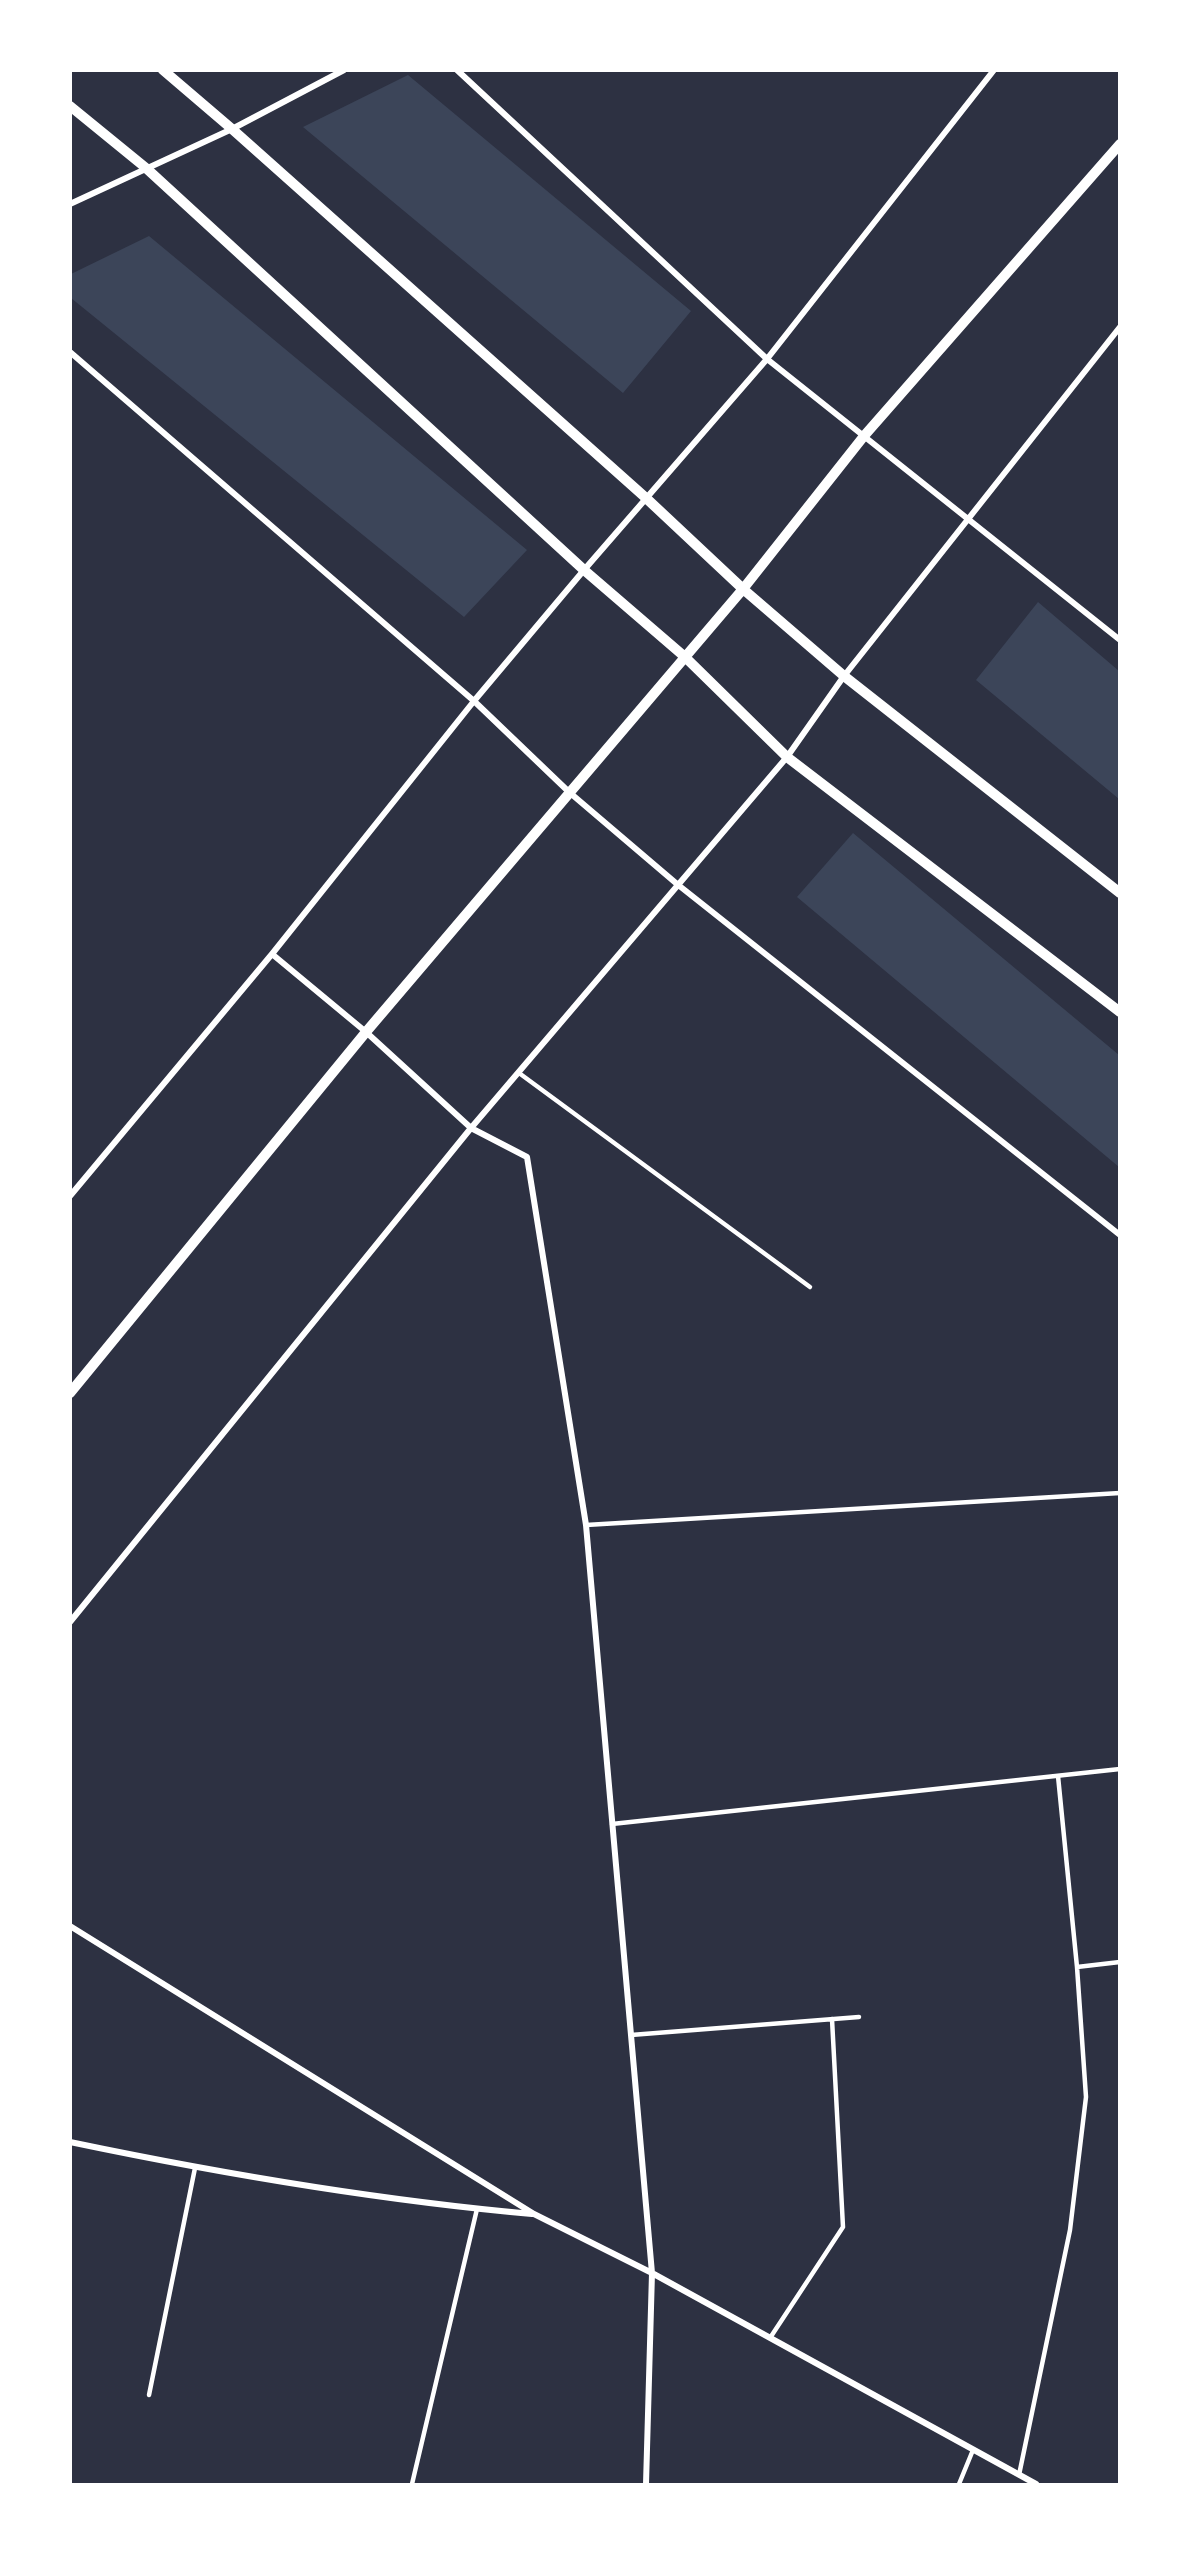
<!DOCTYPE html>
<style>
body{margin:0}
#map{position:relative;width:1190px;height:2555px;overflow:hidden;background:#2d3142;font-family:"Public Sans",sans-serif}
canvas{display:block}
.frame{position:absolute;inset:0;border:72px solid #fff;pointer-events:none}
</style>
<div id="map">
<canvas width="1190" height="2555"></canvas>
<div class="frame"></div>
</div>
<script>
const g = document.querySelector('canvas').getContext('2d');
g.lineJoin = 'round';
function fill(path, color) {
  g.fillStyle = color;
  g.fill(path, 'evenodd');
}
function strokePath(path, color, width, dash) {
  g.strokeStyle = color;
  g.lineWidth = width;
  g.lineCap = dash ? 'butt' : 'round';
  g.setLineDash(dash || []);
  g.stroke(path);
}
fill(new Path2D(`
 M408 75 691 311 623 393 303 127Z
 M149 236 527 550 464 617 71 298V274Z
 M1038 602 1119 671V799L976 680Z
 M853 833 1119 1055V1167L797 897Z`), '#3c4559');
strokePath(new Path2D(`
 M519 1073 810 1287
 M586 1525 1120 1493
 M612 1824 1120 1769
 M1077 1967 1120 1962
 M631 2035 859 2017
 M770 2338 843 2227 832 2019
 M149 2395 195 2168
 M1019 2475 1070 2230 1086 2097 1077 1967 1058 1776
 M412 2484 477 2209
 M959 2484 973 2450`), '#fff', 4.5);
strokePath(new Path2D(`
 M457 70 767 359 1120 640
 M70 204 232 129 344 70
 M70 352 474 701 569 792 677 884 1120 1235
 M272 954 366 1032 471 1128 527 1157 586 1525 652 2273 646 2484
 M70 1196 272 954 474 701 584 570 767 359 994 70
 M70 1622 471 1128 787 757 844 676 1120 327
 M70 1926 534 2214 652 2273 1036 2484
 M70 2142C223 2174 377 2200 532 2214`), '#fff', 6);
strokePath(new Path2D(`
 M163 70 232 129 646 498 743 589 844 676 1120 893
 M70 106 146 168 584 570 685 657 787 757 1120 1012
 M70 1393 366 1032 743 589 864 436 1120 144`), '#fff', 10);
</script>
